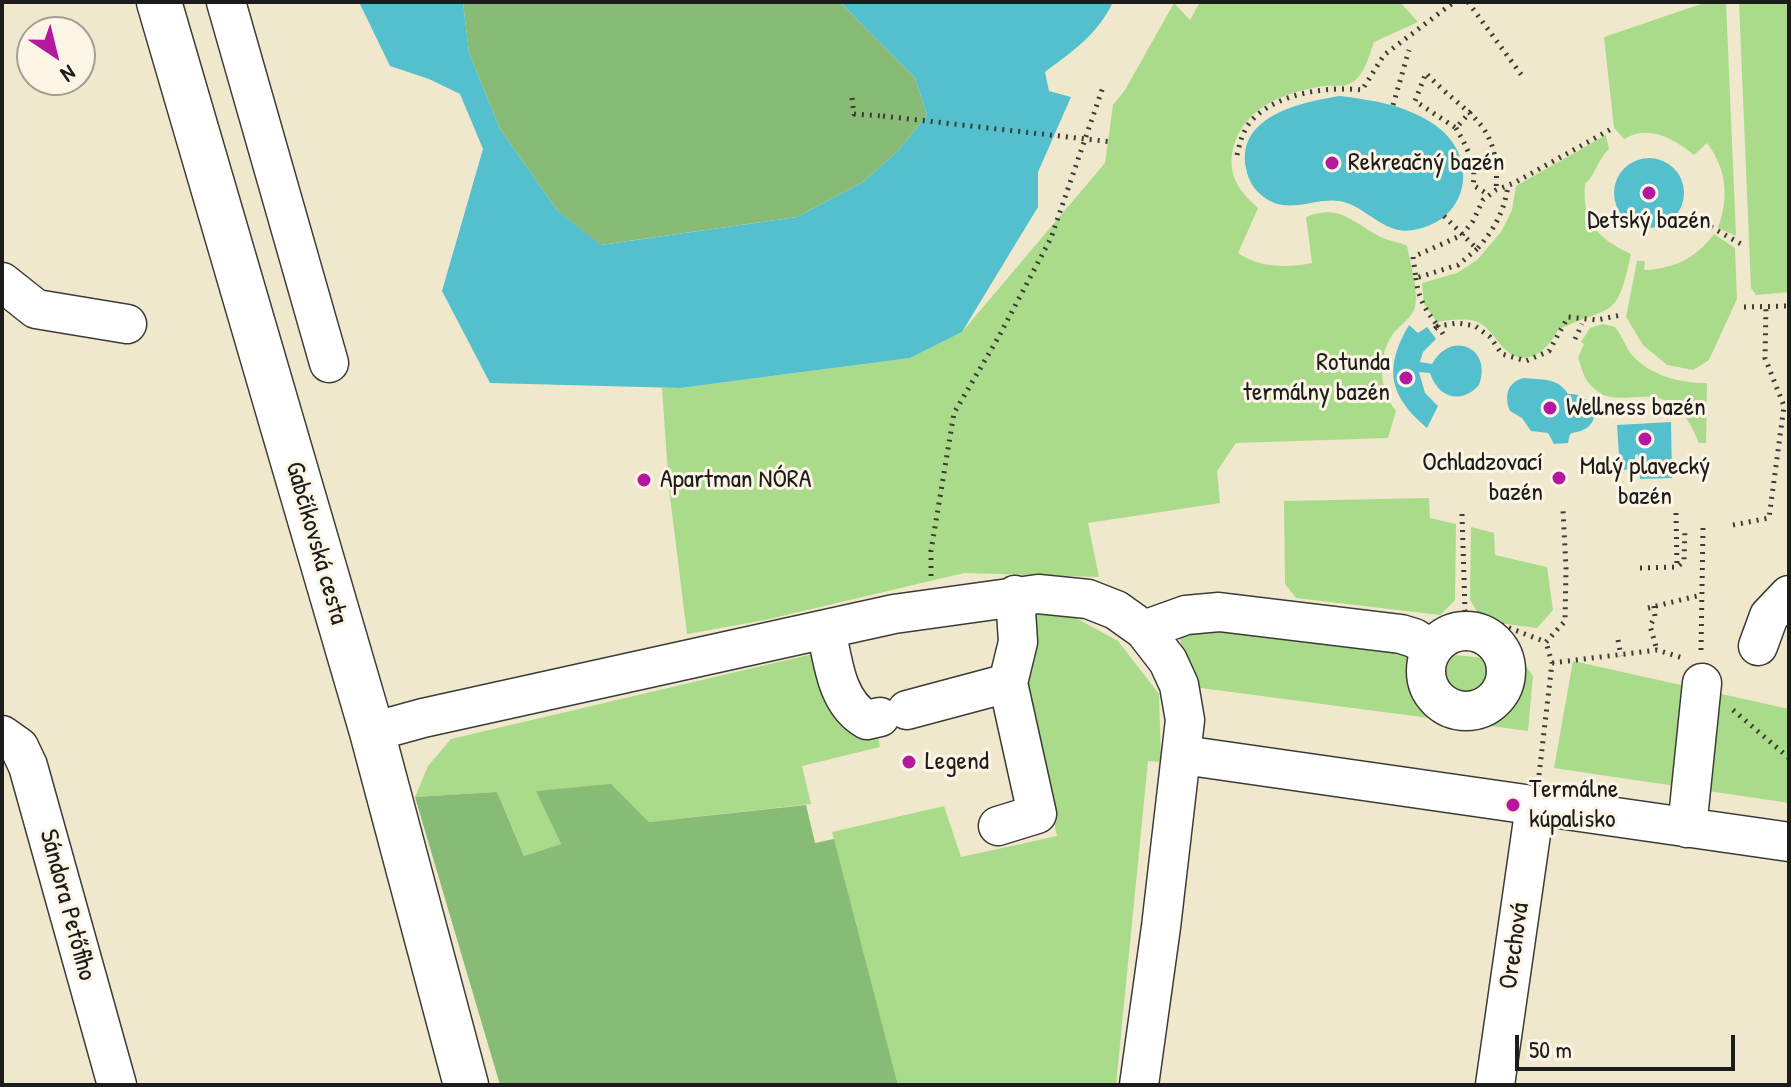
<!DOCTYPE html>
<meta charset="utf-8">
<style>
body{margin:0}
#map{position:relative;width:1791px;height:1087px;overflow:hidden;background:#f0e8cc;font-family:"Patrick Hand",sans-serif}
canvas{display:block}
.frame{position:absolute;inset:0;border:4px solid #1c1c1c;pointer-events:none}
.north{position:absolute;left:16px;top:16px;width:80px;height:80px;box-sizing:border-box;background:#fcf5e5;border:2px solid #a29e95;border-radius:50%;rotate:145deg;font-size:22px;font-weight:700;line-height:32px;text-align:center;color:#1c1c1c}
.north::after{content:'';display:block;margin:auto;width:28px;height:36px;background:#b5179e;clip-path:polygon(50% 0,100% 100%,50% 72%,0 100%)}
.scale{position:absolute;left:1515px;top:1035px;width:220px;height:36px;box-sizing:border-box;border:4px solid #1c1c1c;border-top:0;padding-left:10px;font-size:24px;line-height:28px;white-space:nowrap;color:#1c1c1c;-webkit-text-stroke:6px #fcf5e5;paint-order:stroke}
</style>
<div id="map">
<canvas width="1791" height="1087"></canvas>
<div class="frame"></div>
<div class="north">N</div>
<div class="scale">50 m</div>
</div>
<script>
const g = document.querySelector('canvas').getContext('2d');
g.lineJoin = 'round';
function fill(path, color) {
  g.fillStyle = color;
  g.fill(path, 'evenodd');
}
function strokePath(path, color, width, dash) {
  g.strokeStyle = color;
  g.lineWidth = width;
  g.lineCap = dash ? 'butt' : 'round';
  g.setLineDash(dash || []);
  g.stroke(path);
}
function write(font, color, halo, rows, align = 'center') {
  g.font = font + ' "Patrick Hand",sans-serif';
  g.lineWidth = 6;
  g.setLineDash([]);
  g.textBaseline = 'middle';
  g.strokeStyle = halo;
  g.fillStyle = color;
  for (const [text, x, y, turn = 0] of rows) {
    g.save();
    g.translate(x, y);
    g.rotate((+turn || 0) * Math.PI / 180);
    g.textAlign = isNaN(turn) ? turn : align;
    if (halo) g.strokeText(text, 0, 0);
    g.fillText(text, 0, 0);
    g.restore();
  }
}
fill(new Path2D(`
 M1200 2H1400L1418 22 1374 42C1369 56 1364 78 1349 84 1342 87 1331 85 1324 86 1285 92 1243 107 1233 149 1227 175 1239 191 1258 208L1238 253C1260 268 1287 268 1312 263L1306 217C1339 204 1350 220 1377 235 1386 241 1398 241 1407 246 1410 261 1420 296 1414 310 1410 319 1399 326 1393 334 1377 356 1379 390 1396 411L1388 438 1236 443 1217 471 1220 503 1088 523 1099 577 964 573 765 620 687 634 669 489 662 388H680L910 358 962 332 1105 163 1113 105 1125 90 1174 3 1190 20Z
 M1707 2H1726L1736 236 1718 228C1729 197 1727 170 1707 143L1694 155C1674 139 1649 124 1624 139L1614 128 1604 37Z
 M1739 2H1789V292L1756 295 1751 288Z
 M1606 135 1609 149C1596 162 1596 174 1585 184 1582 222 1597 238 1631 254 1616 323 1613 303 1558 330 1549 348 1529 368 1508 352 1496 342 1491 327 1475 321 1464 318 1448 320 1437 322L1424 304 1422 283 1457 273 1477 260 1501 232 1512 210 1516 186Z
 M1714 234 1735 248 1737 299 1709 360 1693 370 1667 365 1643 345 1626 317 1637 261H1645L1644 270C1674 269 1696 258 1714 234Z
 M1603 324 1615 327C1622 335 1625 346 1631 354 1650 376 1680 383 1707 383L1706 443H1699C1666 359 1619 424 1588 382 1583 376 1581 365 1578 358L1584 344 1581 342 1590 328Z
 M1429 498 1430 518 1456 524 1455 600 1440 615 1296 598 1285 584 1284 501Z
 M1471 527 1494 533 1495 555 1547 567 1553 610 1537 628 1483 621 1470 600Z
 M1065 612 1118 641 1159 694 1161 762 1148 761 1116 1085H898L832 832 944 806 961 857 1057 836 1027 702 1032 613Z
 M1191 628 1523 662 1533 676 1528 731 1193 687 1180 639Z
 M821 652 878 737 880 747 802 766 811 804 649 822 611 785 537 791 561 844 524 856 497 792 415 797 428 766 451 739Z
 M1573 661 1789 709V803L1554 768Z`), '#aadb8a');
fill(new Path2D(`
 M463 2H840L915 78 927 115 898 151 863 182 797 217 600 245 557 210 500 129 469 53Z
 M611 784 649 822 806 805 815 843 834 839 898 1085H500L415 797 497 792 524 856 561 844 536 791Z`), '#87bb76');
fill(new Path2D(`
 M359 2H463L469 53 500 129 557 210 601 245 797 217 863 182 898 151 927 115 915 78 840 2H1113C1098 34 1073 51 1045 72L1049 91 1071 97 1038 172V207L962 332 910 358 680 388 490 383 442 291 483 149 460 94 429 79 390 66Z
 M1340 96C1373 100 1404 105 1432 123 1481 154 1471 221 1413 230 1386 235 1370 211 1347 203 1321 194 1296 214 1270 201 1257 194 1248 182 1246 168 1236 116 1301 102 1340 96Z
 M1614 193a35 35 0 1 1 70 0a35 35 0 1 1-70 0Z
 M1409 325 1418 333 1427 327 1436 339 1423 352 1420 362 1432 364C1451 329 1493 348 1479 385 1461 405 1438 398 1430 373L1419 372 1425 393 1438 406 1427 428C1389 396 1383 369 1409 325Z
 M1524 378C1541 380 1558 377 1568 394 1590 392 1606 419 1583 430 1579 432 1574 432 1570 434L1568 443 1554 444 1548 433 1531 431 1522 418 1510 411C1504 396 1507 382 1524 378Z
 M1671 422 1672 478 1640 479 1638 454 1635 455V468L1624 470 1622 455H1619L1617 425Z`), '#54c0cd');
const minor = new Path2D(`
 M226 2 329 363
 M2 282 36 309 127 324
 M826 629C833 661 836 703 867 720L880 717
 M1144 630 1186 615 1219 612 1401 634 1414 638 1432 649
 M1426 671a40 40 0 1 1 80 0a40 40 0 1 1-80 0Z
 M1758 646 1769 616 1789 595
 M907 710 1008 683 1018 642 1015 595
 M372 732 423 718 894 614 1038 594 1088 599 1116 610 1144 630 1168 661 1179 685 1185 720 1161 927 1139 1085
 M2 735 19 747 28 766 117 1085
 M1183 755 1789 842
 M998 826 1037 814 1008 683
 M1687 828 1702 683
 M1495 1085 1535 806`);
const major = new Path2D(`
 M159 2 372 732 466 1085`);
strokePath(minor, '#3c3b36', 41);
strokePath(major, '#3c3b36', 47);
strokePath(new Path2D(`
 M1468 2 1523 77
 M852 98 854 114 883 116
 M1393 105 1409 50
 M1471 111 1456 128 1415 101 1426 73C1465 116 1501 119 1496 190
 M1456 128C1466 146 1477 165 1473 185L1489 195
 M1237 155C1240 142 1243 130 1252 120 1277 93 1328 86 1362 90L1384 55 1454 2
 M1444 216 1477 249C1494 230 1504 212 1508 186
 M1697 219 1741 244
 M1477 249 1458 265 1416 278 1413 257 1462 235 1473 221 1483 200 1496 190 1514 183 1613 128
 M1416 278C1418 298 1426 311 1438 326L1431 332
 M1744 307 1789 306
 M1443 334 1438 326 1458 323 1475 326 1490 337 1502 354 1526 361 1549 351 1568 317 1597 320 1621 315
 M1575 339 1582 324
 M1676 513 1677 567
 M1462 514 1465 611 1546 642
 M1733 525 1769 518 1784 406 1765 358 1766 306
 M1640 568 1677 567 1684 561 1685 528
 M931 576V551L954 413 998 338 1051 238 1103 87
 M1654 606 1655 617 1650 626 1657 650
 M1648 608 1701 595
 M1618 640 1621 656
 M1546 642 1565 621 1566 568 1563 510
 M1701 650 1703 527
 M1552 663 1657 650 1683 658
 M1733 710 1789 758
 M1539 775 1552 663 1546 642`), '#3c3b36', 5, [2, 6]);
strokePath(minor, '#fff', 38);
strokePath(major, '#fff', 44);
strokePath(new Path2D(`
 M883 116 1112 142`), '#3c3b36', 5, [2, 6]);
for (const [x, y, r, color] of [
 [1332,163,8,"#b5179e"],
 [1649,193,8,"#b5179e"],
 [1406,378,8,"#b5179e"],
 [1550,408,8,"#b5179e"],
 [1645,439,8,"#b5179e"],
 [1559,478,8,"#b5179e"],
 [644,480,8,"#b5179e"],
 [909,762,8,"#b5179e"],
 [1513,805,8,"#b5179e"]
]) {
  const dot = new Path2D();
  dot.arc(x, y, r, 0, 2 * Math.PI);
  g.fillStyle = color;
  g.fill(dot);
  strokePath(dot, '#fcf5e5', 3);
}
write('26px', '#1c1c1c', '#fcf5e5', [
 ["Rekreačný bazén",1348,163],
 ["Detský bazén",1649,221,"center"],
 ["Rotunda",1390,363,"right"],
 ["termálny bazén",1390,393,"right"],
 ["Wellness bazén",1566,408],
 ["Ochladzovací",1543,463,"right"],
 ["bazén",1543,493,"right"],
 ["Malý plavecký",1645,467,"center"],
 ["bazén",1645,497,"center"],
 ["Apartman NÓRA",660,480],
 ["Legend",925,762],
 ["Termálne",1529,790],
 ["kúpalisko",1529,820]
], 'left');
write('26px', '#1c1c1c', '#fcf5e5', [
 ["Gabčíkovská cesta",316,543,74],
 ["Sándora Petőfiho",67,905,75],
 ["Orechová",1515,946,-82]
]);
</script>
